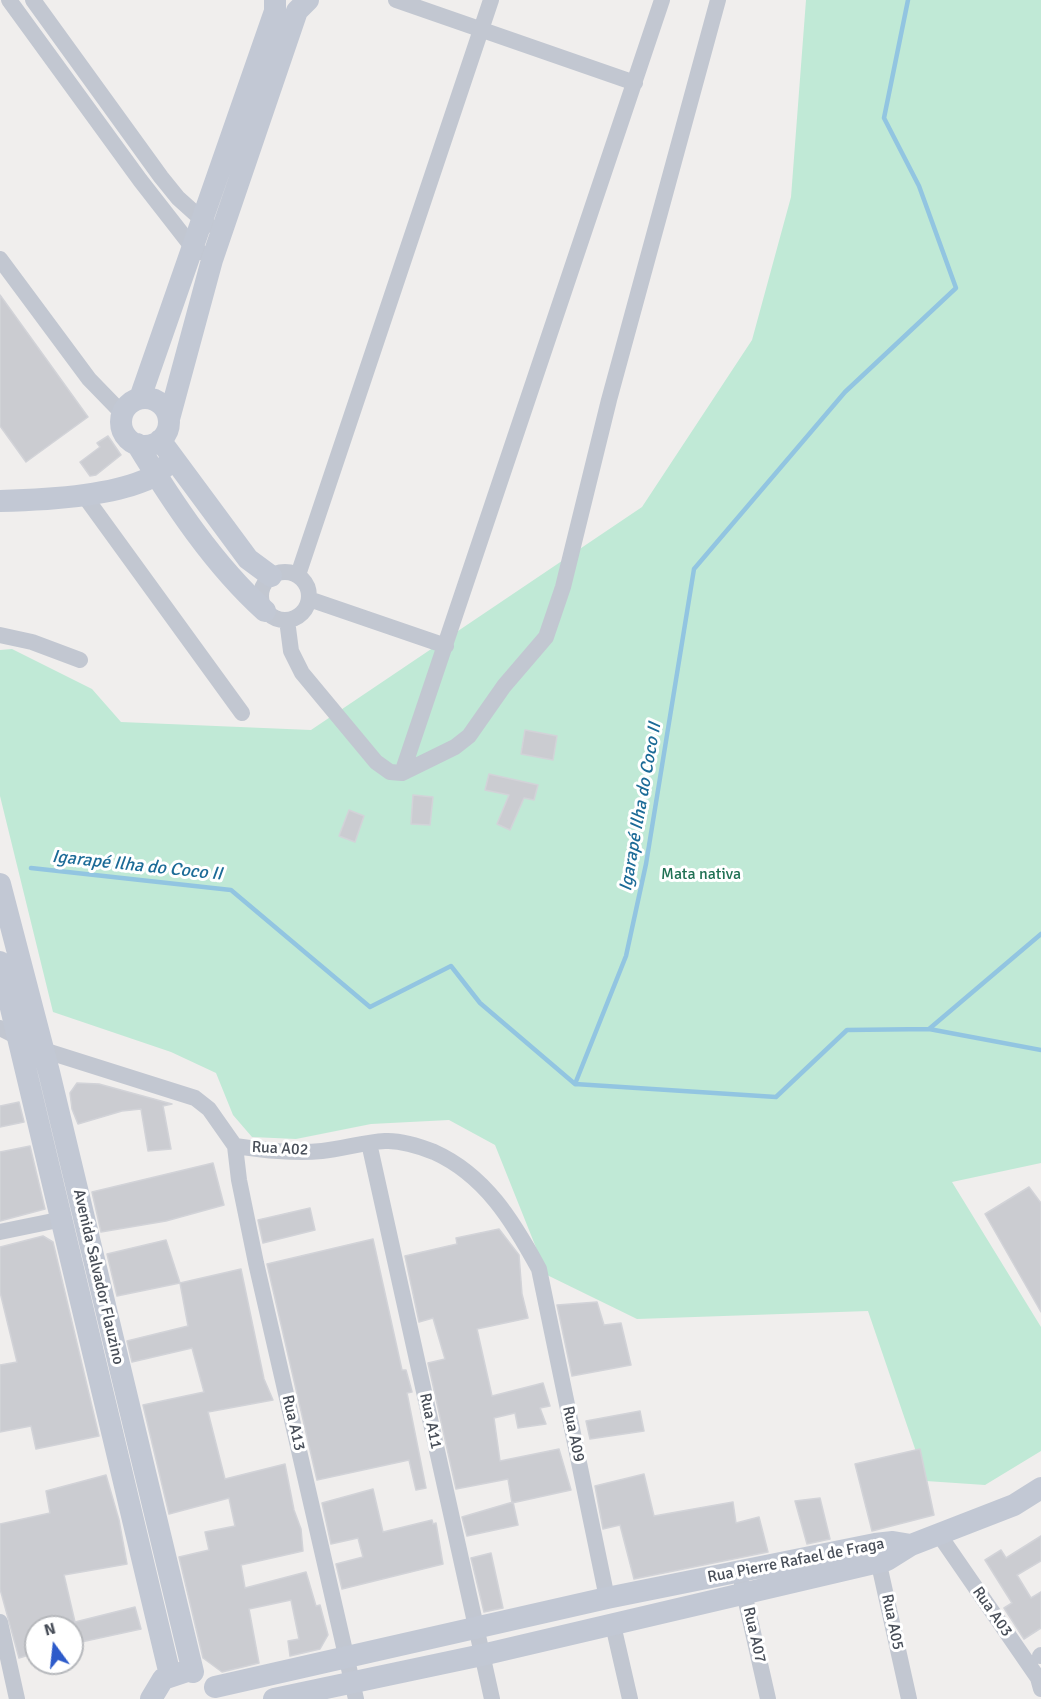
<!DOCTYPE html>
<meta charset="utf-8">
<style>
body{margin:0}
#map{position:relative;width:1041px;height:1699px;overflow:hidden;background:#f0eeed;font-family:Signika,sans-serif}
canvas{display:block}
.north{position:absolute;left:24px;top:1615px;width:60px;height:60px;box-sizing:border-box;background:#fff;border:2px solid #b6b8bc;border-radius:50%;rotate:345deg;font-size:16px;font-weight:700;line-height:24px;text-align:center;color:#484e58}
.north::after{content:'';display:block;margin:auto;width:21px;height:27px;background:#2d5bca;clip-path:polygon(50% 0,100% 100%,50% 72%,0 100%)}
</style>
<div id="map">
<canvas width="1041" height="1699"></canvas>
<div class="north">N</div>
</div>
<script>
const g = document.querySelector('canvas').getContext('2d');
g.lineJoin = 'round';
function fill(path, color) {
  g.fillStyle = color;
  g.fill(path, 'evenodd');
}
function strokePath(path, color, width, dash) {
  g.strokeStyle = color;
  g.lineWidth = width;
  g.lineCap = dash ? 'butt' : 'round';
  g.setLineDash(dash || []);
  g.stroke(path);
}
function write(font, color, halo, rows, align = 'center') {
  g.font = font + ' Signika,sans-serif';
  g.lineWidth = 6;
  g.setLineDash([]);
  g.textBaseline = 'middle';
  g.strokeStyle = halo;
  g.fillStyle = color;
  for (const [text, x, y, turn = 0] of rows) {
    g.save();
    g.translate(x, y);
    g.rotate((+turn || 0) * Math.PI / 180);
    g.textAlign = isNaN(turn) ? turn : align;
    if (halo) g.strokeText(text, 0, 0);
    g.fillText(text, 0, 0);
    g.restore();
  }
}
fill(new Path2D(`
 M806 0H1041V1163L952 1182 1041 1327V1451L985 1485 926 1481 868 1311 637 1319 547 1275 495 1145 449 1120 371 1124 296 1139 252 1137 233 1115 216 1073 171 1052 53 1012 0 796V650L12 649 92 689 121 722 311 730 642 507 752 340 791 197Z`), '#c0e9d6');
strokePath(new Path2D(`
 M31 868 231 890 370 1007 451 966 480 1003 575 1084 626 956 646 864 694 569 845 392 956 288 919 186 884 118 908 0
 M929 1029 1041 934
 M575 1084 776 1097 847 1030 929 1029 1041 1050`), '#92c5e1', 4.5);
const building = new Path2D(`
 M0 295 88 417 26 462 0 426Z
 M108 436 121 455 96 475 90 476 80 462 100 447 97 443Z
 M525 730 557 736 553 760 521 754Z
 M489 774 538 785 534 800 524 798 510 830 497 824 509 795 485 790Z
 M413 795 433 797 430 825 411 824Z
 M349 810 364 816 355 842 339 836Z
 M77 1083 99 1084 172 1104 163 1106 171 1149 148 1151 141 1109 122 1111 78 1124 72 1109 70 1093Z
 M19 1102 24 1122 0 1127V1106Z
 M30 1146 45 1209 0 1221V1152Z
 M213 1163 224 1205 166 1221 101 1232 92 1192Z
 M1029 1187 1041 1203V1312L985 1214Z
 M310 1208 315 1230 263 1243 258 1220Z
 M499 1229 519 1255 522 1294 528 1318 477 1329 492 1396 543 1383 550 1406 540 1408 546 1424 518 1428 515 1413 494 1418 500 1461 559 1449 571 1490 512 1503 508 1479 456 1489 428 1363 445 1359 433 1318 419 1322 405 1256 457 1244 456 1238Z
 M43 1236 53 1242 99 1436 36 1449 31 1426 0 1432V1365L17 1362 0 1292V1247Z
 M373 1239 402 1370H406L412 1392 407 1393 426 1488 416 1490 409 1460 317 1480 267 1264Z
 M166 1240 180 1283 117 1296 107 1254Z
 M241 1269 264 1379 273 1400 208 1412 225 1479 285 1464 294 1510 301 1529 303 1551 241 1565 245 1588 306 1572 316 1606 320 1605 328 1635 320 1649 290 1656 288 1641 299 1639 291 1600 249 1609 259 1663 222 1672 203 1658 179 1557 209 1550 205 1532 235 1526 229 1498 169 1514 143 1405 204 1392 192 1348 132 1362 127 1341 188 1326 180 1283Z
 M597 1302 604 1325 621 1323 631 1365 572 1376 557 1305Z
 M640 1411 644 1431 590 1439 586 1421Z
 M920 1449 934 1515 872 1531 855 1464Z
 M644 1474 654 1516 733 1502 736 1523 759 1517 768 1552 634 1579 620 1525 603 1529 595 1486Z
 M106 1475 119 1520 127 1564 64 1575 75 1622 135 1607 141 1629 72 1644V1627H36V1653L19 1658 0 1589V1524L50 1513 46 1491Z
 M373 1489 383 1532 432 1520 433 1524 436 1523 443 1564 342 1589 336 1564 363 1557 358 1538 331 1544 322 1503Z
 M820 1498 830 1539 807 1544 795 1501Z
 M513 1502 518 1525 467 1536 462 1517Z
 M1041 1536V1561L1017 1575 1031 1598 1041 1592V1628L1024 1639 1004 1608 1012 1603 985 1560 1001 1550 1006 1558Z
 M491 1553 503 1608 484 1612 471 1558Z`);
fill(building, '#cbccd1');
strokePath(building, '#d2d3d8', 1.5);
strokePath(new Path2D(`
 M9 0 140 180 193 248 200 252
 M33 0 161 177 178 198 208 225
 M396 0 635 83
 M0 259 89 379 122 413
 M83 494 242 713
 M261 596a24 24 0 1 1 48 0a24 24 0 1 1-48 0Z
 M298 575 491 0
 M309 599 446 646
 M287 620 291 651 302 673 376 762 390 772 402 773 662 0
 M0 635 32 642 80 660
 M402 773 455 747 469 736 504 686 546 637 563 587 609 400 718 0
 M0 1028 43 1050 195 1098 209 1109 235 1146 239 1180 256 1263 356 1699
 M369 1143 492 1699
 M235 1146C263 1150 294 1154 322 1151 343 1149 364 1142 385 1141 402 1140 419 1146 434 1152 485 1175 513 1221 539 1269L607 1598
 M0 1232 63 1219
 M940 1536 1038 1678 1041 1689
 M876 1551 909 1699
 M742 1584 768 1699
 M0 1622 17 1699
 M613 1625 630 1699
 M1040 1656 1041 1655`), '#c2c7d1', 16);
strokePath(new Path2D(`
 M121 422a24 24 0 1 1 48 0a24 24 0 1 1-48 0Z
 M140 398 275 11V0
 M169 419 212 260 297 11 308 0
 M160 440 248 559 271 576
 M137 444C173 503 214 565 265 611
 M0 501C43 500 104 497 143 481 155 477 164 468 173 459
 M0 884 49 1072 193 1672
 M0 962 170 1675
 M215 1687 607 1598 875 1544 893 1542 911 1545
 M151 1699 163 1679 184 1672
 M274 1699 482 1655 887 1560 911 1545 1014 1505 1041 1488`), '#c2c8d4', 22);
write('16px', '#217154', '#fff', [
 ["Mata nativa",701,875]
]);
write('16px', '#484e58', '#fff', [
 ["Rua A02",280,1149,3],
 ["Avenida Salvador Flauzino",98,1277,77],
 ["Rua A11",430,1421,78],
 ["Rua A13",293,1423,77],
 ["Rua A09",573,1434,78],
 ["Rua Pierre Rafael de Fraga",796,1561,-11],
 ["Rua A03",992,1612,55],
 ["Rua A05",892,1622,78],
 ["Rua A07",754,1635,77]
]);
write('italic 18px', '#1c6b97', '#fff', [
 ["Igarapé Ilha do Coco II",641,807,-80],
 ["Igarapé Ilha do Coco II",137,866,6]
]);
</script>
